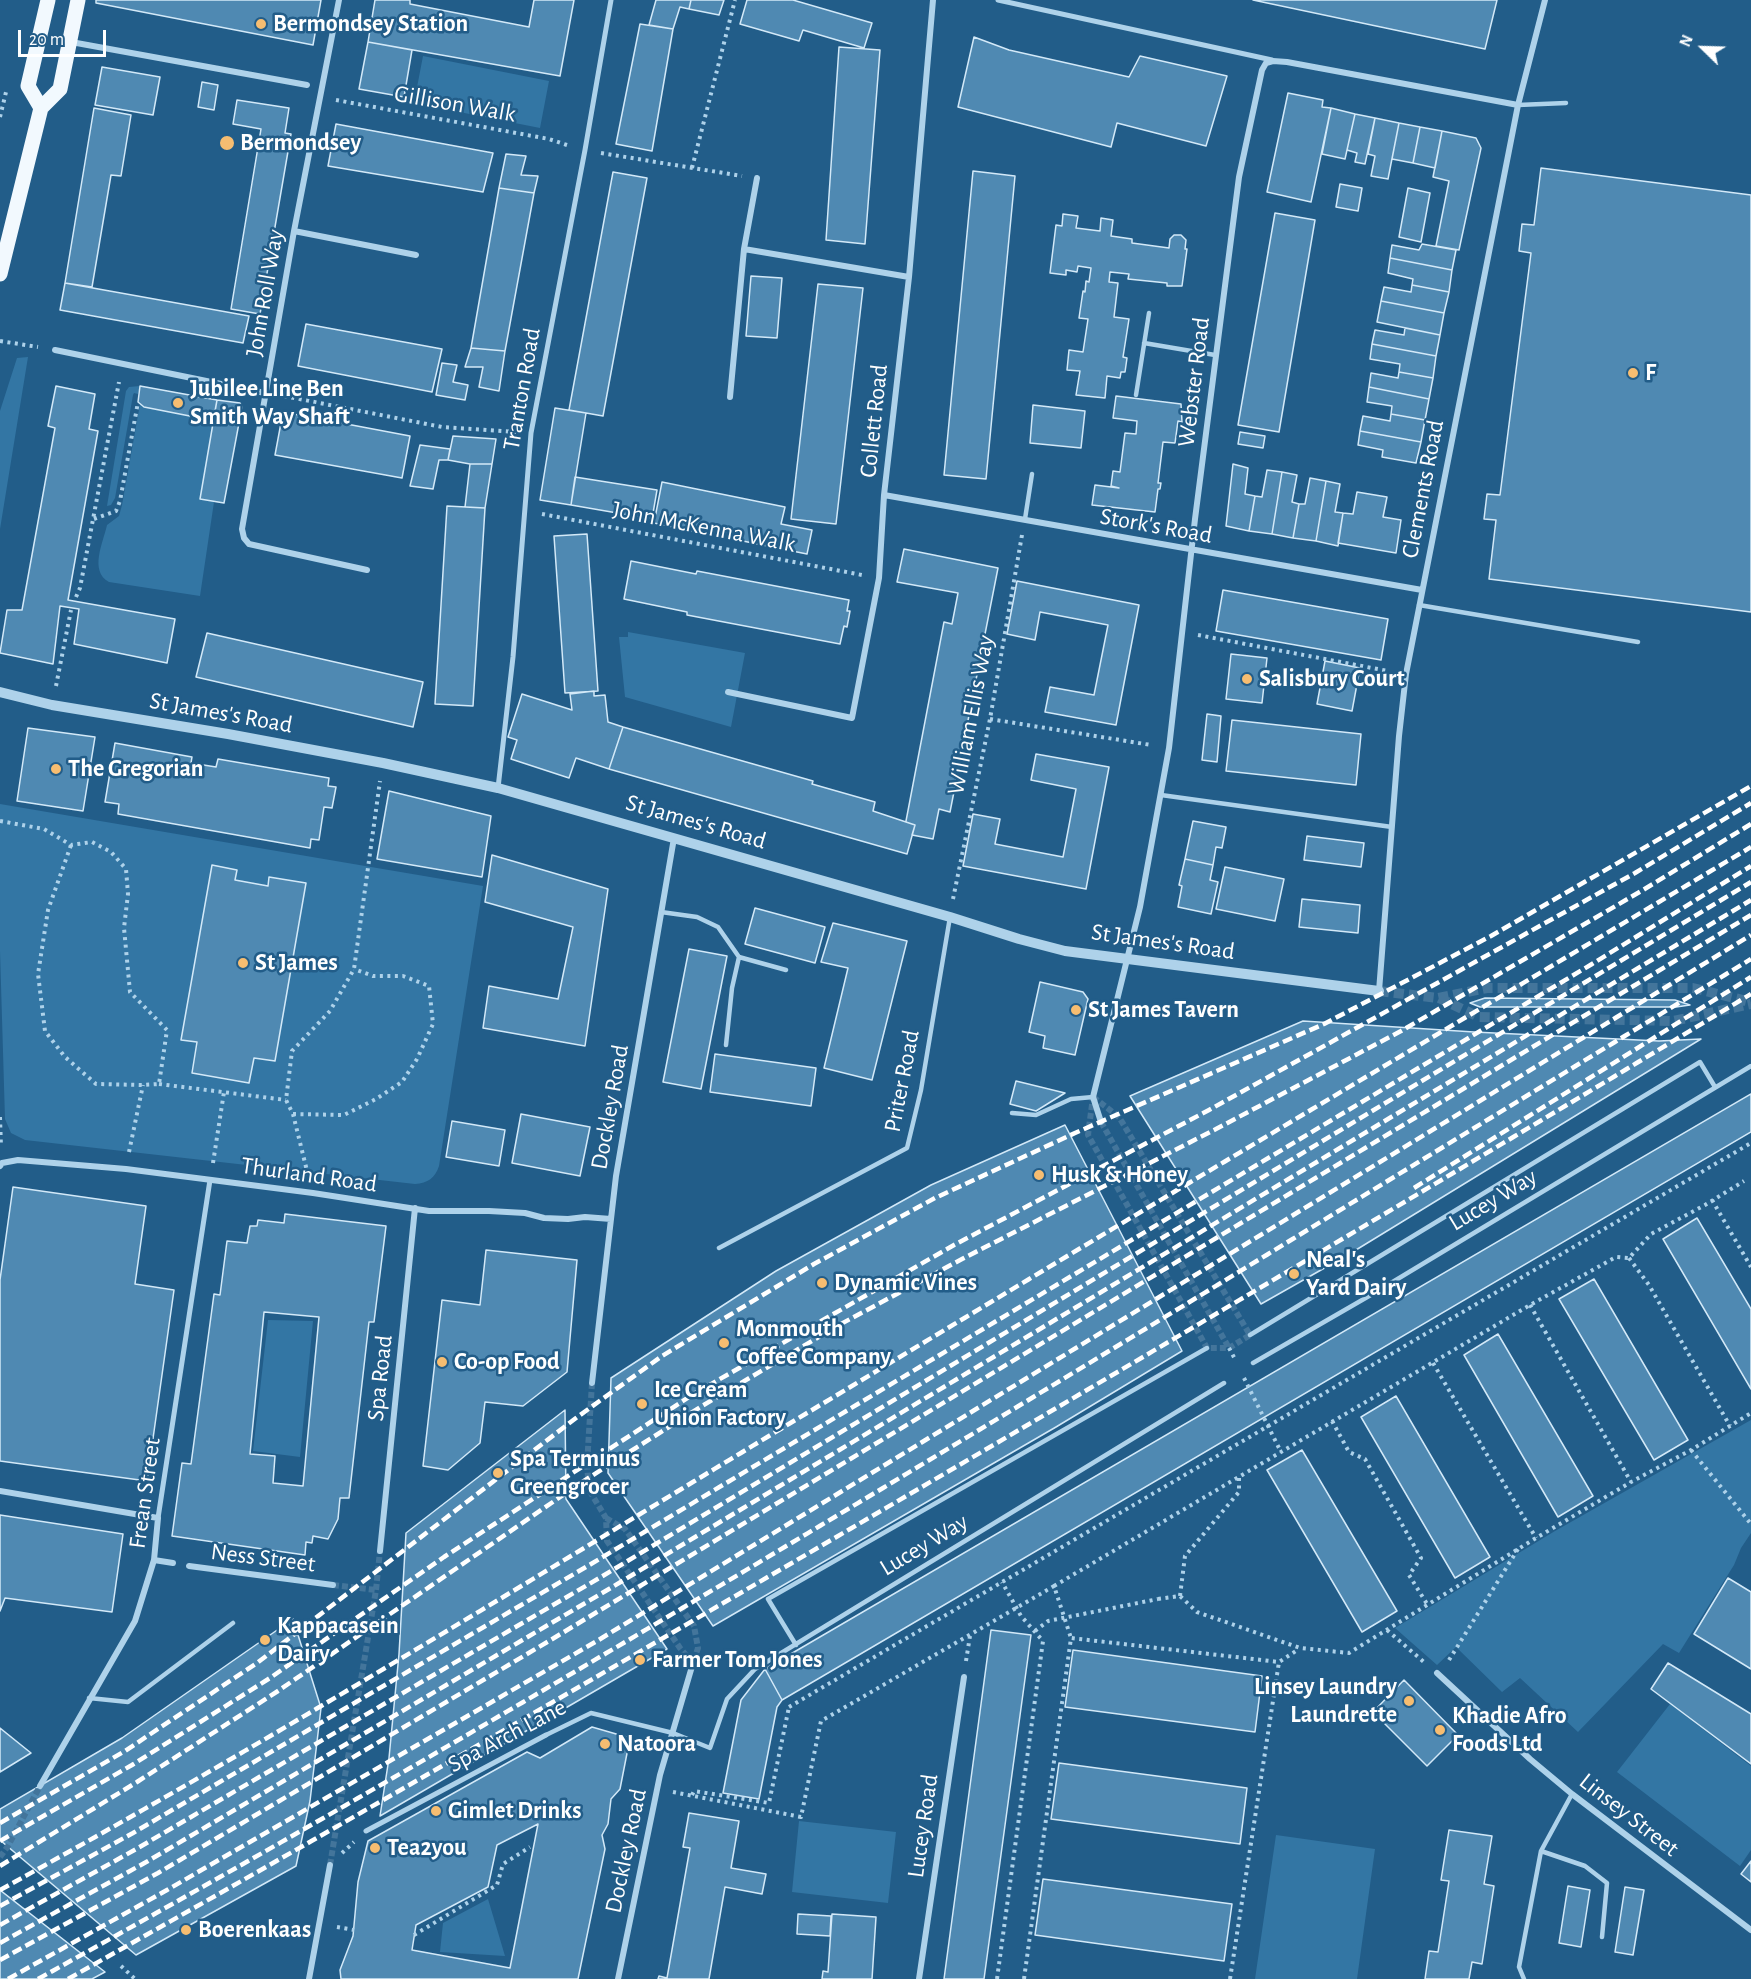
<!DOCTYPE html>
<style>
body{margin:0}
#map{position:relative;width:1751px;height:1979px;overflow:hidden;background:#225d89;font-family:"Alegreya Sans",sans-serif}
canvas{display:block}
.north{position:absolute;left:1673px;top:18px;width:60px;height:60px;-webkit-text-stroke:4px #225d89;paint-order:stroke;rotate:293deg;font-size:16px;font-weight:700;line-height:24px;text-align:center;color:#fff}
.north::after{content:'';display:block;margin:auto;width:21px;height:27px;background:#fff;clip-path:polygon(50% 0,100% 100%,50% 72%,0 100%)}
.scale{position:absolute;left:18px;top:30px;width:88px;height:27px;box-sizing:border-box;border:3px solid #fff;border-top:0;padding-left:8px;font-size:18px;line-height:21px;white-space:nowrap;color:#fff;-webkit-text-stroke:4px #225d89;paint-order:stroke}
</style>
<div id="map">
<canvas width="1751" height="1979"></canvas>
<div class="north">N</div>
<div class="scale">20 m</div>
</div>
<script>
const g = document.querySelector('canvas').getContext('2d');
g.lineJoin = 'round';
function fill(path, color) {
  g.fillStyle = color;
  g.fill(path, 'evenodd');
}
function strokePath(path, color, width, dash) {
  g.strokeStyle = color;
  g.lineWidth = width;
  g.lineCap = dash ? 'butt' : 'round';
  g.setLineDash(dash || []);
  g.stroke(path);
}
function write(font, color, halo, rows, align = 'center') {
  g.font = font + ' "Alegreya Sans",sans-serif';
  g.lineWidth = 5;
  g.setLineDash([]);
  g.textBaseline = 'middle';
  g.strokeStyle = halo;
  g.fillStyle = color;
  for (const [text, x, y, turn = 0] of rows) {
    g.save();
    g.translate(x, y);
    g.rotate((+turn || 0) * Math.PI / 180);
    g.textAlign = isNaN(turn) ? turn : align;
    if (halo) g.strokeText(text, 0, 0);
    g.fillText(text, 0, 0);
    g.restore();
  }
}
fill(new Path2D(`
 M423 56 549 81 540 128 414 103Z
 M28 357 0 529V411L17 358Z
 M140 386 138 394 134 393 133 395 115 498 111 505 107 506 126 391 129 387Z
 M217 400 240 403 242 407 224 503 214 502 200 596 109 582C89 571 103 543 107 525L119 516 122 505 140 404 144 407 205 419C214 415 215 409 217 400Z
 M628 632 745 653 731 727 625 697 619 637H628Z
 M0 804 483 886 439 1166C435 1178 428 1183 415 1184L25 1140 11 1133 5 1119 0 951Z
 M268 1320 313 1321 300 1457 253 1451Z
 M1751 1420V1533L1741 1548 1734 1565 1679 1653 1663 1644 1578 1732 1520 1678 1502 1692 1456 1647 1437 1665 1395 1628 1555 1531Z
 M1670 1704 1751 1766V1850L1740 1866 1617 1772Z
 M799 1821 896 1832 888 1903 792 1892Z
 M1276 1835 1375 1849 1357 1979H1255Z
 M488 1899 505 1956 440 1952 443 1923Z`), '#3376a4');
const building = new Path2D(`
 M96 0H321L313 45 96 3Z
 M375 0H410V4L529 27 534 0H574L560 76 368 42Z
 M656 0H691L689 9 680 7 673 29 649 25Z
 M691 0H724L719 15 689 9Z
 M747 0H793L872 23 864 48 803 30 799 41 740 24Z
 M1253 0H1497L1485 49Z
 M640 24 673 29 652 151 616 144Z
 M974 37 1009 50 1129 77 1140 56 1227 76 1206 146 1117 123 1111 147 958 107Z
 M368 42 412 50 404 97 359 89Z
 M839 47 880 50 865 244 826 240Z
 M102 67 160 77 153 115 95 105Z
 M202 82 218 85 214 110 198 107Z
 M1288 93 1323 100 1322 107 1331 108 1311 202 1267 192Z
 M237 100 289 108 285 133 291 134 260 314 231 309 261 129 233 124Z
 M94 108 131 115 121 176 111 175 92 287 65 283Z
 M1331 108 1355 114 1345 159 1322 154Z
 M1355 114 1375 118 1365 164 1355 162 1357 153 1347 150Z
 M1375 118 1399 123 1388 179 1371 176 1375 156 1368 154Z
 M1399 123 1420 127 1413 163 1392 159Z
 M336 124 493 153 483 192 328 166Z
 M1420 127 1442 131 1435 168 1413 163Z
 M1442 131 1476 138 1481 148 1459 250 1436 246 1449 181 1433 177Z
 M506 154 526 156 521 175 538 176 534 193 499 188Z
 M1541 168 1751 195V612L1489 579 1496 520 1484 519 1487 494 1500 495 1531 253 1519 251 1522 224 1534 225Z
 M973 171 1015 176 986 479 944 475Z
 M613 172 647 178 603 416 569 410Z
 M1340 184 1362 188 1358 211 1336 207Z
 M499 188 534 193 505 351 471 348Z
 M1408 188 1430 193 1421 242 1399 237Z
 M1275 213 1315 220 1279 432 1238 425Z
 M1063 214 1078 216 1076 228 1100 231 1101 218 1113 220 1111 236 1132 239V243L1169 248 1170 239 1174 235H1181L1186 240 1185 249H1187L1182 286H1167V283L1128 279 1129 274 1110 272 1109 282 1118 283 1114 317 1129 319 1123 357 1127 358 1125 372H1121L1120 378 1107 376 1105 398 1076 395 1080 371 1067 370 1069 350 1083 352 1088 319 1079 318 1083 291 1085 292 1086 281 1089 282 1091 268 1078 266 1077 272 1066 270V275L1050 273 1056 225 1062 226Z
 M1422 244 1456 250 1452 270 1390 258 1392 245 1419 250Z
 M1390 258 1452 270 1449 292 1412 285 1413 279 1388 273Z
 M751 276 782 278 777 338 746 336Z
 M65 283 249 316 243 343 60 310Z
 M818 284 863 288 836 524 791 519Z
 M1412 285 1449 292 1444 313 1381 301 1384 287 1411 292Z
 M1381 301 1444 313 1440 335 1377 322Z
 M306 324 442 349 432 392 298 366Z
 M1405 328 1440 335 1436 356 1372 344 1375 330 1404 335Z
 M1372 344 1436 356 1433 378 1399 372 1400 364 1370 359Z
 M471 348 505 351 499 391 479 387 483 367H465Z
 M442 363 457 365 453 382 468 385 465 400 436 395Z
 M1399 372 1433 378 1429 399 1369 387 1371 373 1398 378Z
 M56 386 95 394 89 429 98 431 68 600 175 619 167 663 74 644 79 609 60 606 53 664 0 653 7 610H22L55 428 48 426Z
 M140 386 217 400 215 411 210 417 205 419 144 407 138 402Z
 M1369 387 1429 399 1425 420 1391 414 1392 406 1367 402Z
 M1116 396 1181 404 1182 422 1178 421 1175 443 1163 442 1158 483H1161L1160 489H1158L1155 512 1092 505 1095 485 1119 488 1111 486 1113 471 1120 472 1125 433 1136 434 1137 421 1113 418Z
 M217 400 240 403 242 407 224 503 200 499Z
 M1033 405 1085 411 1081 448 1030 443Z
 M555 408 586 413 571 505 540 500Z
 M283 412 410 436 402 478 275 455Z
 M1391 414 1425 420 1421 442 1360 431 1363 416 1390 421Z
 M1360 431 1421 442 1416 463 1382 457 1383 450 1358 445Z
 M1240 432 1265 436 1263 448 1238 444Z
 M453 436 496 439 492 464H470L448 460Z
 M420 445 450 449 448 460H439L433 489 410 486Z
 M470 464H492L485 508 465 507Z
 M1233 464 1248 468 1245 494 1255 496 1249 531 1226 526Z
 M1267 470 1282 472 1272 534 1249 531 1255 496 1262 497Z
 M1282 472 1297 475 1292 502 1299 504 1293 538 1272 534Z
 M575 477 657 490 652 519 571 505Z
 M1310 478 1326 481 1316 541 1293 538 1299 504H1305Z
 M1326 481 1340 484 1335 512 1343 513 1338 546 1316 541Z
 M662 482 785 507 781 524 812 530 807 554 654 523Z
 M1357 492 1387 497 1383 517 1401 520 1396 553 1338 543 1343 513 1353 514Z
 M447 506 485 508 473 706 435 704Z
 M587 534 598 691 565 693 554 536Z
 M904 549 998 568 950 812 939 809 933 839 912 835 915 825 906 822V821L944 622 952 624 958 593 897 582Z
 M631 561 696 574 697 571 849 600 847 611H850L847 627 844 626 840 644 687 615V612L624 599Z
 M1017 581 1139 605 1116 725 1045 712 1050 687 1094 695 1108 625 1040 612 1035 640 1007 634Z
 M1223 590 1388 619 1381 660 1216 631Z
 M207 633 423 682 413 727 196 677Z
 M1231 654 1267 658 1262 703 1226 699Z
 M1325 661 1360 668 1352 711 1317 704Z
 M594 691V696L605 695 608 722 623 727 609 769 576 758 569 778 511 759 517 740 508 737 522 694 572 710 570 694Z
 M1207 714 1221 716 1217 762 1202 760Z
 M1232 720 1361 734 1356 785 1226 771Z
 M623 727 813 781 812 784 875 802 873 811 915 825 907 854 609 769Z
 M28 728 95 737 83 811 17 801Z
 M115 743 192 757 191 763 216 767 218 759 329 778 328 786 336 787 332 808 324 807 319 840 311 839 310 848 118 814 119 804 105 802Z
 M1036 754 1109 767 1086 889 963 866 973 814 1000 819 995 844 1063 857 1076 789 1031 780Z
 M389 791 491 816 482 877 377 859Z
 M1193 821 1226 827 1222 848 1216 847 1213 865 1185 859Z
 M1307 836 1364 843 1361 867 1304 860Z
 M492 855 608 889 585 1046 483 1028 489 986 558 999 573 927 485 902Z
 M1185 859 1213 865 1210 880 1218 882 1211 914 1178 907 1182 886 1179 885Z
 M212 865 237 870 235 880 268 886 269 877 306 883 275 1061 254 1058 249 1083 192 1073 197 1042 181 1040Z
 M1225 867 1284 879 1275 921 1216 909Z
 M1302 899 1360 905 1358 933 1299 927Z
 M755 908 825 927 815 963 745 944Z
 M833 923 907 941 872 1080 824 1068 848 968 821 962Z
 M689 949 727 956 701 1089 663 1082Z
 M1040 982 1083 992 1088 999 1075 1055 1043 1048 1045 1036 1029 1032Z
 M1485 998 1675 1000 1690 1005 1676 1007H1480L1470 1003Z
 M1303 1021 1474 1032 1659 1041 1701 1039 1351 1253 1261 1304 1130 1096Z
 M715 1054 816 1068 811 1106 710 1092Z
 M1016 1081 1065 1093 1036 1111 1010 1104Z
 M1751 1094V1132L782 1700 765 1669Z
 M521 1114 590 1127 580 1176 512 1163Z
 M452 1121 505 1130 499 1166 446 1157Z
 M1065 1125 1182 1351 1056 1427 713 1626 608 1473 611 1378 776 1271 931 1185Z
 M13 1187 146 1206 135 1284 174 1290 147 1481 0 1461V1280Z
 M285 1214 386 1226 374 1322H369L349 1498H340L338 1519 328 1539 313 1536 312 1543 306 1542 305 1555 172 1536 182 1463 191 1464 214 1294 220 1295 227 1241 247 1243 250 1226H257L258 1220 284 1223ZM264 1312 319 1317 303 1486 273 1483 275 1456 250 1454Z
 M1697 1218 1751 1309V1389L1663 1239Z
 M486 1250 577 1260 567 1372 523 1406 485 1402 480 1443 448 1470 423 1466 442 1300 480 1305Z
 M1594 1279 1688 1440 1654 1460 1559 1299Z
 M1498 1334 1593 1496 1558 1517 1464 1355Z
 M1396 1396 1490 1557 1455 1578 1361 1417Z
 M565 1410 566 1499 667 1649 380 1816 389 1758 399 1654 406 1533Z
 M1302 1450 1397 1611 1362 1632 1267 1470Z
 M0 1515 123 1534 112 1612 5 1598 0 1611Z
 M1728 1578 1751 1592V1669L1694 1634Z
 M293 1619 321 1708 310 1801 296 1866 136 1955 0 1840V1809L122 1738Z
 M991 1630 1031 1635 984 1979H944Z
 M1073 1650 1262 1676 1255 1732 1065 1707Z
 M1668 1663 1751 1714V1764L1651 1689Z
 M765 1669 782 1700 777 1707 759 1799 723 1793 741 1700Z
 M1404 1680 1458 1735 1427 1766 1373 1712Z
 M592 1727 630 1738 620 1789 611 1799 608 1824 602 1835 605 1849 578 1979H341L340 1970 353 1936 358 1882 368 1841 527 1752 540 1758ZM538 1824 510 1968 412 1950 416 1925 488 1887 497 1845Z
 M0 1728 31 1753 0 1772Z
 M1059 1763 1247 1788 1240 1844 1051 1819Z
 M689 1813 739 1821 731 1868 766 1874 762 1894 725 1887 709 1979H658L659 1976 667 1978 690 1848 683 1847Z
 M1449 1830 1492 1836 1484 1884 1494 1886 1482 1964 1472 1962 1469 1979H1425L1429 1951 1438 1952 1449 1881 1441 1880Z
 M1751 1861V1882L1741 1874Z
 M1043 1879 1232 1904 1224 1961 1035 1935Z
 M1568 1886 1590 1890 1581 1947 1559 1943Z
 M1625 1887 1644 1890 1633 1955 1615 1952Z
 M0 1890 105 1972 92 1979H0Z
 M798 1914 831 1916 830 1936 797 1934Z
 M832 1914 876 1917 872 1979H822L823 1971 828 1972Z`);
fill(building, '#4f89b2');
strokePath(building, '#d3e9f8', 1.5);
strokePath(new Path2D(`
 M1093 1097 1119 1117 1250 1335 1229 1348H1207L1088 1135Z
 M1101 1122 1229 1348
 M592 1383 587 1465 589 1490 606 1518 607 1541 680 1648 693 1663
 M606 1518 625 1529 694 1626 698 1648 693 1663
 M333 1585 376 1590
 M0 1857 8 1846 40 1786
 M330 1865 376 1590 380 1551`), '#43759b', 6, [6, 3]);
strokePath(new Path2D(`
 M1379 991 1438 998 1487 988H1693L1751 1002
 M1439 998 1479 1017 1673 1021 1751 1004`), '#43759b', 10, [10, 5]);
strokePath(new Path2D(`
 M336 100 549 139 570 146
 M0 117 6 92
 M601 153 742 176
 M692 168 735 0
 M0 341 38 347
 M284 396 442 427 516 432
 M542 514 862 575
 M94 519 116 511 120 501 138 402
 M76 597 80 588 119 382
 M1198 635 1388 671
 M56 686 71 610
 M990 719 1151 745
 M0 821 44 829 71 845 92 842 111 852 126 869 128 894 124 928 130 992 167 1030 159 1084 143 1085 96 1084 65 1057 45 1031 38 974 48 910 71 845
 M953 899 990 719 1022 535
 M159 1084 286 1100
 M293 1114 344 1115 376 1099 402 1082 417 1059 433 1024 429 986 403 976H373L354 969
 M0 1117 1 1147
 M129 1152 143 1085
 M213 1163 224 1092
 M308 1175 293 1114 286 1100 292 1051 330 1011 354 969 380 781
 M1712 1200 1751 1267
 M1629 1258 1649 1285 1730 1426
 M1530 1305 1631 1482
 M1229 1348 1236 1361
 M1433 1363 1536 1538
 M1244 1378 1281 1452
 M1332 1421 1349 1452 1365 1459 1421 1558 1409 1575 1427 1604
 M1691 1450 1751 1524
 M1054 1586 1530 1305 1616 1257 1629 1258 1651 1234 1705 1205 1744 1181
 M1180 1596 1185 1556 1239 1492V1478
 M1158 1599 1180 1596 1197 1612 1300 1648 1349 1653 1536 1538 1631 1482 1691 1450 1751 1413
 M1387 1630 1425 1663
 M1449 1660 1518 1549
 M966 1661 970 1636
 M673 1792 801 1817 821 1721 1054 1586 1071 1638
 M692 1795 694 1791 769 1803 789 1707
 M342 1853 354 1842
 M337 1927 354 1930
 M414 1935 497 1885 503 1864 530 1847
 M121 1966 135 1979
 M1024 1979 1071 1638 1279 1662 1299 1649
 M1230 1979 1279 1662`), '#aed2ea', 4, [3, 4.5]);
strokePath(new Path2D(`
 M1518 105 1566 103
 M1144 343 1215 355
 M1136 395 1149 313
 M1025 519 1032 474
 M1419 605 1638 642
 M1161 795 1392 827
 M661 912 697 917 718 927 739 957 786 970
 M726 1045 732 988 739 957
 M1012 1113 1036 1115 1071 1099 1093 1097
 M719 1248 907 1148 921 1090 950 917
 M1250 1335 1700 1062 1715 1087
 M1253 1363 1376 1292 1751 1066
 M796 1645 768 1599 1207 1348
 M89 1698 128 1702 233 1623
 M546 1735 591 1713 673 1733 710 1748 727 1699 755 1669 1224 1383
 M1541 1851 1585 1866 1607 1883 1602 1937
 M1524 1979 1519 1967 1541 1851 1572 1794`), '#aed2ea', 4.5);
strokePath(new Path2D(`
 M998 0 1272 60
 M498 788 513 657 531 433 585 150 611 0
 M158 1518 210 1180
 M366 1831 546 1735`), '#aed2ea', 5);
strokePath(new Path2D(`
 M339 0 294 231 242 529 244 538 249 544 367 570
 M71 42 307 85
 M294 231 416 255
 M744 249 909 277
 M55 350 265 393
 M730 397 744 249 757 178
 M884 495 1422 590
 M728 692 852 718 879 578 884 495 909 277 933 0
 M1379 991 1399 736 1406 674 1518 105 1545 0
 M1101 1122 1093 1097 1140 907 1169 748 1195 519 1239 177 1262 70 1266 63 1273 61 1287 62 1518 105
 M0 1166 2 1163 18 1160 126 1169 313 1193 429 1211H489L525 1213 544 1218 568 1219 585 1217 611 1219
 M592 1383 616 1176 674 838
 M0 1491 158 1518 154 1560 135 1621 40 1786
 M380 1551 415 1208
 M154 1560 173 1563
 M189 1566 333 1585
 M1437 1673 1530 1759 1572 1794 1751 1930
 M309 1979 330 1865
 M618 1979 660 1775 693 1663
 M919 1979 964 1677`), '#aed2ea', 6);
strokePath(new Path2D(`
 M0 692 52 705 228 734 383 763 498 788 950 917 1019 939 1065 951 1379 991`), '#aed2ea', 10);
strokePath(new Path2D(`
 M41 108 28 86 48 0
 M0 274 41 108 60 89 78 0`), '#f2f9fe', 15);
strokePath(new Path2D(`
 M1414 1188 1751 977
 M0 1823 125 1751 257 1663 576 1418 662 1356 814 1264 935 1198 1075 1133 1324 1024 1491 936 1751 786
 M0 1841 132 1765 270 1678 444 1557 692 1395 954 1245 1209 1110 1635 873 1751 803
 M0 1866 137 1782 278 1691 579 1484 702 1406 839 1325 962 1259 1216 1129 1401 1031 1643 890 1751 824
 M0 1890C284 1734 559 1562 837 1395 1141 1211 1446 1029 1751 847
 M0 1906 133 1833 591 1564 1592 964 1751 866
 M0 1925 138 1848 601 1577 1751 882
 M0 1943 148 1861 609 1589 1751 900
 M0 1960 158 1873 549 1641 1751 915
 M8 1979 167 1890 597 1641 1751 935
 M38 1979C620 1657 1184 1304 1751 959
 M68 1979C330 1832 590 1681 850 1529 1151 1353 1452 1175 1751 994`), '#fff', 4.5, [10, 4.5]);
strokePath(new Path2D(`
 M1035 1631 1048 1621 1158 1599
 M789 1707 1751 1143
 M997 1979 1043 1641 1021 1616 1002 1582`), '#aed2ea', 4, [3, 4.5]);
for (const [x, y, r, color] of [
 [261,24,6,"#f6bd71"],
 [227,143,8,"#f6bd71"],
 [1633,373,6,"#f6bd71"],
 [178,403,6,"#f6bd71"],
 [1247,679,6,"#f6bd71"],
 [56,769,6,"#f6bd71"],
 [243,963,6,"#f6bd71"],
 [1076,1010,6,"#f6bd71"],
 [1039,1175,6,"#f6bd71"],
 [1294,1274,6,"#f6bd71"],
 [822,1283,6,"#f6bd71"],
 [724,1343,6,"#f6bd71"],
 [442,1362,6,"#f6bd71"],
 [642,1404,6,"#f6bd71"],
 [498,1473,6,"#f6bd71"],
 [265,1640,6,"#f6bd71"],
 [640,1660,6,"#f6bd71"],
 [1409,1701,6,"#f6bd71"],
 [1440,1730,6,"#f6bd71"],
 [605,1744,6,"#f6bd71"],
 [436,1811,6,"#f6bd71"],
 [375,1848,6,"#f6bd71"],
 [186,1930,6,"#f6bd71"]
]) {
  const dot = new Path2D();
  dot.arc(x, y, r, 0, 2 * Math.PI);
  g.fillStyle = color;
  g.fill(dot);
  strokePath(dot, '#225d89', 2);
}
write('bold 24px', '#fff', '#225d89', [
 ["Bermondsey Station",273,24],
 ["Bermondsey",240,143],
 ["F",1645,373],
 ["Jubilee Line Ben",190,389],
 ["Smith Way Shaft",190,417],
 ["Salisbury Court",1259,679],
 ["The Gregorian",68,769],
 ["St James",255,963],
 ["St James Tavern",1088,1010],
 ["Husk & Honey",1051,1175],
 ["Neal's",1306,1260],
 ["Yard Dairy",1306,1288],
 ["Dynamic Vines",834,1283],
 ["Monmouth",736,1329],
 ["Coffee Company",736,1357],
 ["Co-op Food",454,1362],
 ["Ice Cream",654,1390],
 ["Union Factory",654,1418],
 ["Spa Terminus",510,1459],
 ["Greengrocer",510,1487],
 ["Kappacasein",277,1626],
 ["Dairy",277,1654],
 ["Farmer Tom Jones",652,1660],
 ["Linsey Laundry",1397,1687,"right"],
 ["Laundrette",1397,1715,"right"],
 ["Khadie Afro",1452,1716],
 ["Foods Ltd",1452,1744],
 ["Natoora",617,1744],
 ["Gimlet Drinks",448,1811],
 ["Tea2you",387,1848],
 ["Boerenkaas",198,1930]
], 'left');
write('24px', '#fff', '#225d89', [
 ["Gillison Walk",455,104,10],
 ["John Roll Way",265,293,-80],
 ["Webster Road",1194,382,-83],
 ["Tranton Road",522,389,-80],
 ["Collett Road",874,421,-84],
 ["Clements Road",1423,489,-79],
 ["Stork's Road",1156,526,10],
 ["John McKenna Walk",704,527,11],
 ["St James's Road",221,713,10],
 ["William Ellis Way",971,715,-79],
 ["St James's Road",696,822,16],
 ["St James's Road",1163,942,8],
 ["Priter Road",902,1081,-79],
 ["Dockley Road",610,1107,-80],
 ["Thurland Road",309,1175,8],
 ["Lucey Way",1493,1200,-31],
 ["Spa Road",380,1378,-84],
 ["Frean Street",145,1493,-82],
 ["Lucey Way",924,1545,-31],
 ["Ness Street",263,1558,7],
 ["Spa Arch Lane",507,1736,-28],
 ["Linsey Street",1629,1815,38],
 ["Lucey Road",923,1826,-82],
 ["Dockley Road",626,1851,-78]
]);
</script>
